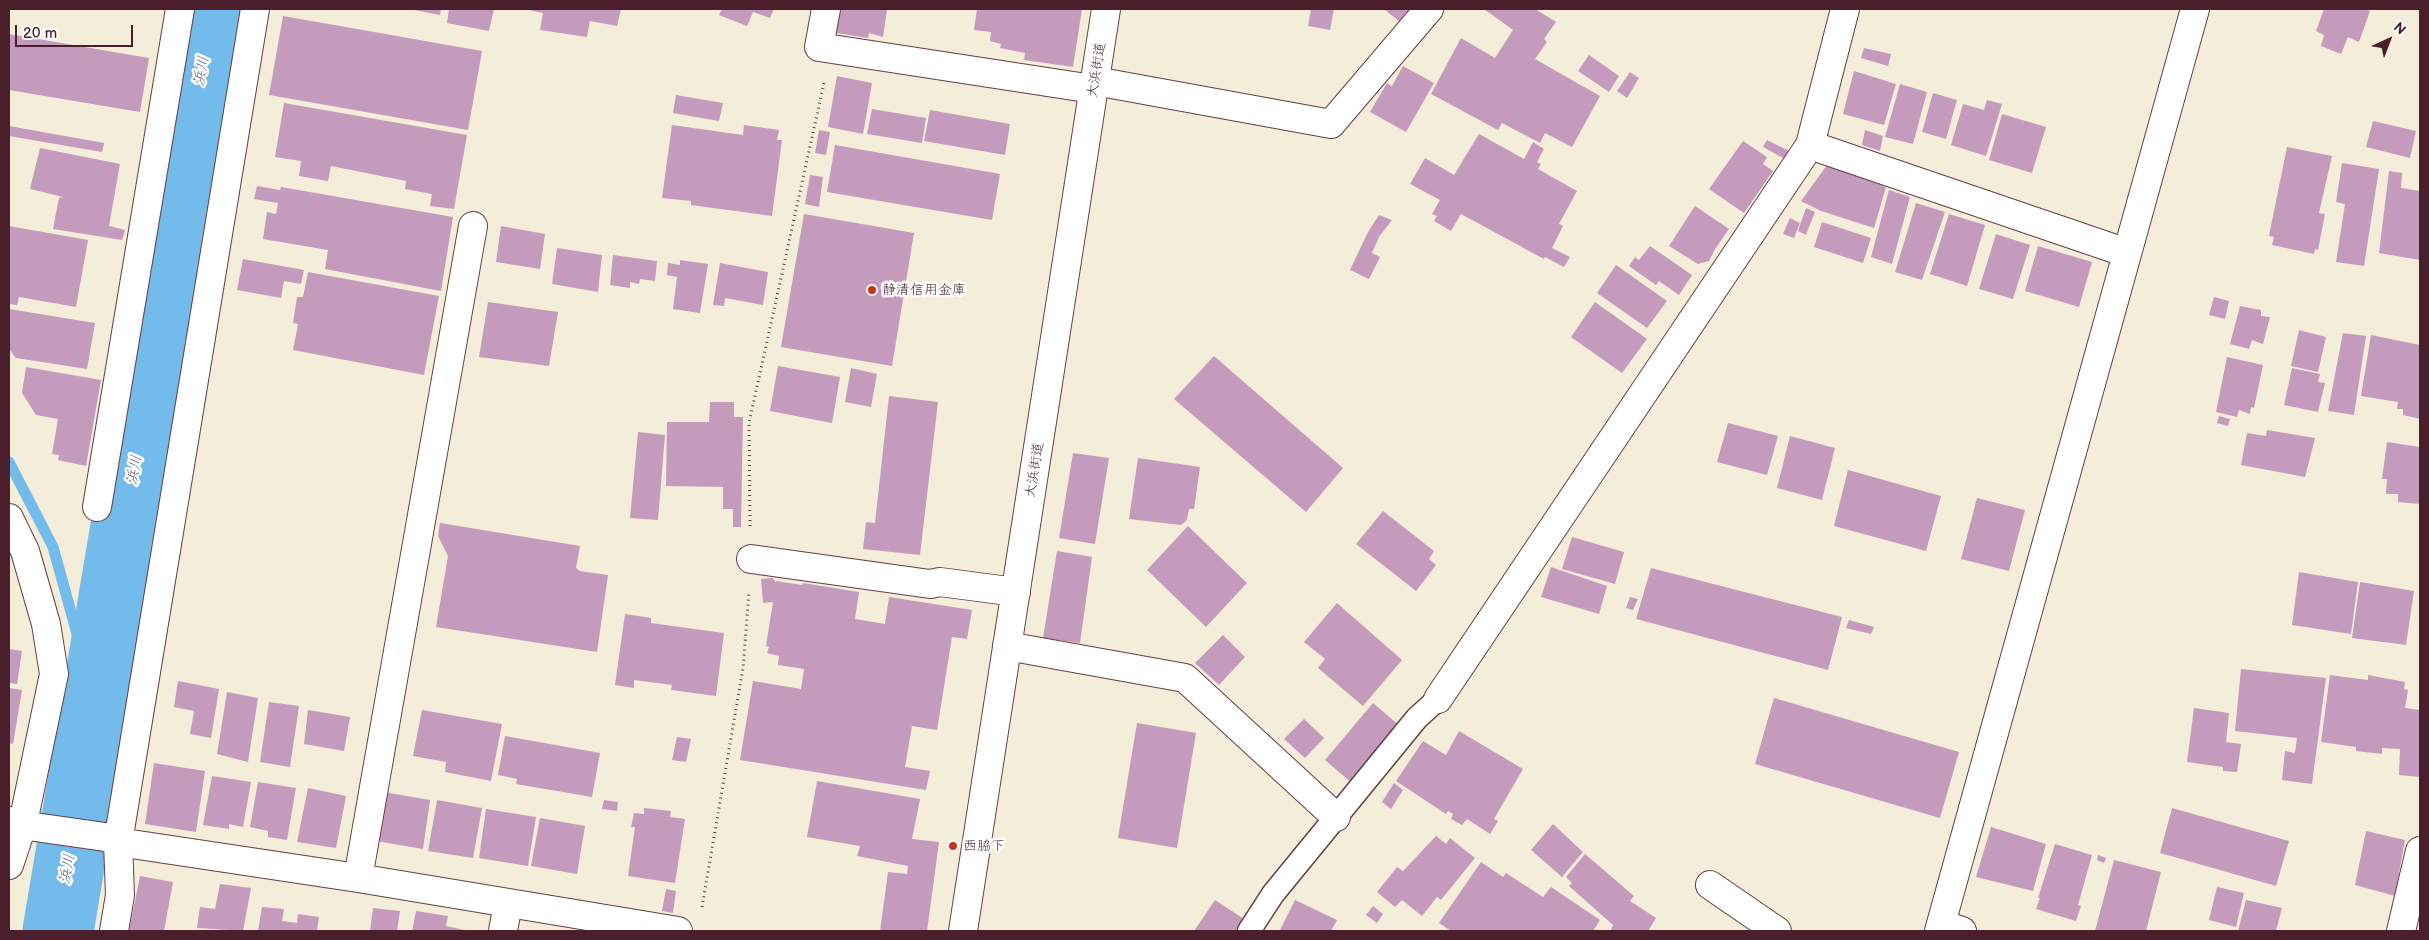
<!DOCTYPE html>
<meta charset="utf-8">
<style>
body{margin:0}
#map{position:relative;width:2429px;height:940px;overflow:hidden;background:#f4edda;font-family:"Balsamiq Sans",sans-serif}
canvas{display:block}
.frame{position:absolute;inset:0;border:10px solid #4a1f2b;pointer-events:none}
.north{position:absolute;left:2364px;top:15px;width:50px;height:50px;-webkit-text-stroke:4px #fff;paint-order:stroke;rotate:43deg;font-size:14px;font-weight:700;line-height:20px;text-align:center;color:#4a1f2b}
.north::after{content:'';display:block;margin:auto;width:18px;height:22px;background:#4a1f2b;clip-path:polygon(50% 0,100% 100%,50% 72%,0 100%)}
.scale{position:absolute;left:15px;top:25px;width:118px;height:22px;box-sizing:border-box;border:2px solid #4a1f2b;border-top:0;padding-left:6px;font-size:15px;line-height:18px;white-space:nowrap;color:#4a1f2b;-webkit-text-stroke:4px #fff;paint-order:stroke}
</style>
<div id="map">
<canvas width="2429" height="940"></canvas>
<div class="frame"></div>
<div class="north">N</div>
<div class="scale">20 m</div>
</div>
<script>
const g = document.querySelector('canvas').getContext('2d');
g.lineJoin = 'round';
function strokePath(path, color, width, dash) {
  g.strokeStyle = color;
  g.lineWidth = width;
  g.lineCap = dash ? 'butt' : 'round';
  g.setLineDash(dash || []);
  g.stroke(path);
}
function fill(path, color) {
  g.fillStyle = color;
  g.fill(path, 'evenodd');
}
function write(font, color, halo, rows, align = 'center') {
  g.font = font + ' "Balsamiq Sans","Klee One",sans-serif';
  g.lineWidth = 5;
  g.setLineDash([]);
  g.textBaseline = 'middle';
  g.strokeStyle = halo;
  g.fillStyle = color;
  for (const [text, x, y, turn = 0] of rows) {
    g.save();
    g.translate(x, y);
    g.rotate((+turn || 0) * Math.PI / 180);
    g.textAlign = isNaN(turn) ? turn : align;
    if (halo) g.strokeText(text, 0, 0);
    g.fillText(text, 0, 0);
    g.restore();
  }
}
strokePath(new Path2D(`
 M9 462 53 547 95 699`), '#73bbeb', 11);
strokePath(new Path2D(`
 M58 931 213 9`), '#73bbeb', 71);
fill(new Path2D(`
 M409 9H441L440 15Z
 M449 9H494L489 31 447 23Z
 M524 9H621L617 26 590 21 587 37 540 30 543 13Z
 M722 9H774L770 18 753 12 747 26 719 15Z
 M841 9H887L883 37 869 33 868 38 836 33Z
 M977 9H1082L1073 67 1024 60 1025 53 1000 48 1001 44 990 41 991 32 974 30Z
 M1311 9H1334L1330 30 1308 26Z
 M1384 9H1422L1406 27Z
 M1484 9H1535L1556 22 1544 39 1547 42 1535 59 1600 96 1572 147 1545 133 1540 143 1502 123 1498 130 1431 94 1461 38 1495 58 1513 30Z
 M2324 9H2364L2370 11 2359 42 2348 37 2341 54 2321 46 2324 35 2316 31Z
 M283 16 482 51 468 130 269 95Z
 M9 34 149 58 140 112 9 90Z
 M1864 48 1891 54 1888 66 1861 58Z
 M1589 55 1619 76 1609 92 1578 71Z
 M1403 66 1434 83 1406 132 1370 112 1387 83 1392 86Z
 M1854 71 1896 84 1884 125 1843 114Z
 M1630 72 1639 78 1627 98 1617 91Z
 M837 76 872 83 863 134 828 127Z
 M1900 84 1927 92 1913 144 1885 137Z
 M1933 93 1957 100 1946 139 1922 132Z
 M676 95 723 103 719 121 673 113Z
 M1987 100 2002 104 1986 156 1951 145 1963 104 1984 110Z
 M284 103 467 135 454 209 430 206 432 194 405 189 406 181 331 166 328 181 299 176 301 161 275 157Z
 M872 109 926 118 922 143 867 134Z
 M930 110 1010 124 1005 155 924 141Z
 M2002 114 2046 127 2032 173 1989 160Z
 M2373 121 2416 131 2410 158 2366 147Z
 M672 125 743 135 744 125 779 130 777 140H782L772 216 691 205V201L662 198Z
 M9 126 104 143 102 152 9 136Z
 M819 130 830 132 826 155 815 153Z
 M1865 130 1883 136 1880 151 1862 145Z
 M1479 134 1524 159 1533 142 1544 149 1537 162 1541 164 1538 169 1577 191 1559 224 1563 226 1552 248 1570 257 1564 267 1545 257 1544 259 1461 214 1451 231 1434 221 1437 216 1432 214 1440 200 1410 184 1425 158 1454 175Z
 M1767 140 1789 151 1785 159 1763 147Z
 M1743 141 1767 157 1763 164 1773 171 1744 213 1709 189Z
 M835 145 1000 174 992 220 827 192Z
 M2287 147 2332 156 2319 213 2325 214 2318 250 2315 249 2314 254 2272 245 2274 237 2269 236Z
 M40 148 120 164 109 226 125 230 122 240 53 229 59 198 63 197 30 189Z
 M2342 163 2379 169 2364 266 2336 262 2345 204 2336 202Z
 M1827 165 1886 187 1874 228 1821 211 1801 201Z
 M2389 171 2402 173 2401 188 2420 191V260L2379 253Z
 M810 175 823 177 819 207 805 204Z
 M257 186 280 190 281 187 453 217 441 291 325 269 328 250 263 239 267 212 276 214 278 203 254 199Z
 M1889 190 1910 197 1892 264 1871 257Z
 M1916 203 1945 212 1922 280 1895 272Z
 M1695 206 1729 229 1715 249 1709 261 1698 264 1669 246Z
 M1806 208 1815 212 1806 235 1798 231Z
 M804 214 914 233 892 366 781 347Z
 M1949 214 1985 225 1967 286 1930 274Z
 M1379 215 1392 220 1379 237 1372 253 1380 257 1369 279 1350 270 1368 232Z
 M1790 218 1800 223 1794 238 1783 234Z
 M1822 222 1871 238 1863 263 1814 247Z
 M9 226 88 240 76 307 19 297 17 305 9 304Z
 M501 226 545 234 540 269 496 262Z
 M1996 234 2030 245 2013 299 1979 289Z
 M1650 246 1692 275 1679 295 1659 281 1656 285 1629 266 1635 257 1639 260Z
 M2038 246 2092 262 2079 307 2025 291Z
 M557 248 602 255 598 292 552 284Z
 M613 255 657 261 655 281 640 279 639 284 630 282V288L610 285Z
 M243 259 304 270 301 284 284 281 281 298 237 290Z
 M680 260 708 264 700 313 673 309 677 277 667 275 668 263 680 265Z
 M720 263 768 272 763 305 725 298 724 306 713 305Z
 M1616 265 1667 301 1647 328 1597 293Z
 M308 272 439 296 424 375 293 350 298 324 293 323 297 297H303Z
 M2214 297 2229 301 2225 319 2209 315Z
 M488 302 558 312 549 366 479 357Z
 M1595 302 1647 339 1622 373 1571 337Z
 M2240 306 2261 310V316L2270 317 2263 344 2252 340 2249 349 2230 344Z
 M9 309 95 323 87 369 16 358 9 349Z
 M2299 330 2326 337 2318 372 2291 366Z
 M2343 333 2366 336 2354 415 2328 411Z
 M2371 335 2420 345V419L2403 415V409H2397L2398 402 2361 396Z
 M1214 356 1343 468 1306 512 1174 399Z
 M2227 357 2263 365 2254 408 2251 407 2250 414 2239 410 2237 417 2216 412Z
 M778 366 840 377 832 423 770 411Z
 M26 367 101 380 86 466 58 460 59 455 52 454 58 419 36 415 22 393Z
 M851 368 877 374 871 407 845 402Z
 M2292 368 2320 374 2318 382 2325 383 2318 412 2284 405Z
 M889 396 938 402 920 555 863 549 866 522 875 523Z
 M710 402H734V417H743L741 527H733V509H723V487L666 486 667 422H709Z
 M2219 416 2230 419 2228 426 2217 423Z
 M1728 423 1778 436 1767 475 1717 462Z
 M2267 430 2315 438 2305 477 2241 465 2247 433 2266 436Z
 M638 432 665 435 658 520 630 518Z
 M1790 436 1835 448 1822 500 1777 488Z
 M2387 442 2420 447V504L2398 502V494H2386L2387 479H2382Z
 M1073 453 1109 458 1095 544 1059 538Z
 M1138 458 1200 467 1194 509H1189L1187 520 1181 525 1129 519Z
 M1848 470 1941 496 1926 551 1834 526Z
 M1977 498 2025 510 2009 571 1961 559Z
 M1383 511 1434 551 1429 559 1436 565 1416 591 1356 544Z
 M440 523 580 546 576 568 580 571 608 575 597 652 436 627 448 556 438 536Z
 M1188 526 1247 583 1206 627 1147 570Z
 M1572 537 1624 552 1615 584 1562 569Z
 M1057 551 1092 557 1080 643 1043 638Z
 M1551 567 1607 586 1599 614 1541 597Z
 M1651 568 1842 617 1828 670 1636 619Z
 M2299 572 2358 582 2351 634 2292 625Z
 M773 578 776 583V581L802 585 803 583 859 592 855 619 885 624 889 597 972 610 967 639 952 637 937 730 912 726 905 767 930 771 926 790 740 760 753 681 801 689 804 669 778 665 779 656 767 653 769 647 766 646 773 602 763 603 761 579Z
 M2360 582 2414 591 2406 645 2352 638Z
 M1630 597 1638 599 1633 610 1626 608Z
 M1337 603 1402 660 1363 706 1318 668 1325 659 1304 642Z
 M625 614 651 618V623L724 633 716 696 671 690 672 685 634 680V688L615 685Z
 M1849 620 1874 627 1871 634 1846 628Z
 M1223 635 1245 657 1219 685 1195 663Z
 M9 649 22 651 17 684 9 683Z
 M2241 669 2326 678 2312 784 2282 780 2285 751 2295 753 2297 738 2235 731Z
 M2330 675 2368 680V675L2405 682 2404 689 2408 690 2405 708 2420 710V777L2399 775 2400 749 2382 748V754L2356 751V747L2321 742Z
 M178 681 219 689 211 738 190 734 194 711 174 707Z
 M9 688 22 690 13 744 9 743Z
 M227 692 258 698 248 762 217 754Z
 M1774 698 1959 752 1940 818 1755 764Z
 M269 702 299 706 290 767 260 762Z
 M1373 703 1400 726 1353 784 1325 760Z
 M2194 708 2229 713 2226 742 2241 744 2237 772 2223 771V767L2187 762Z
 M308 710 350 717 344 751 304 744Z
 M422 710 502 724 491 781 445 772 446 762 413 756Z
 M1304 719 1324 738 1305 758 1284 739Z
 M1137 723 1196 733 1177 848 1118 838Z
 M1459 731 1523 769 1494 819 1498 821 1490 834 1467 819 1462 825 1451 819 1453 814 1448 811 1446 814 1396 781 1423 741 1446 755Z
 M505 736 600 753 592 797 516 784 517 779 498 775Z
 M677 737 691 739 686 762 672 760Z
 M154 763 205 771 196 832 145 824Z
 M212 776 251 782 243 827 229 824V829L203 825Z
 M817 781 920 799 912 839 939 842 927 931H880L888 872 907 874 908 866 857 856 860 846 807 837Z
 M258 782 296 788 287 840 268 837V831L250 827Z
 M1394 783 1403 790 1391 809 1382 802Z
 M308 788 346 796 336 848 297 842Z
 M383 792 430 800 423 849 376 841Z
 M437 800 482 808 473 858 428 851Z
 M604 800 618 802 617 811 602 809Z
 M644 808 671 811 670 817 685 819 675 883 628 876 635 827H631L634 813 644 814Z
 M2172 808 2289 841 2276 886 2160 853Z
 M486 809 536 817 528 866 479 858Z
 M540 818 585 826 577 874 531 866Z
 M1553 824 1583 852 1562 877 1531 850Z
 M1991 827 2046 844 2033 891 1976 877Z
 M2366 831 2405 840 2395 896 2355 885Z
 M1436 836 1446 844 1450 838 1475 858 1441 900 1437 897 1422 916 1402 900 1395 907 1377 892 1397 867 1403 871Z
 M2055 844 2092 855 2078 905 2081 906 2076 921 2036 909 2040 898H2038Z
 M1585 854 1634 896 1630 901 1656 918 1648 931H1613L1611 930 1613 925 1569 886 1572 883 1566 877Z
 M2098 855 2106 858 2104 863 2097 860Z
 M2114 860 2161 872 2146 931H2095Z
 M1481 862 1503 877 1506 873 1543 897 1551 887 1600 920 1593 931H1451L1439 923Z
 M140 876 173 882 164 931H129Z
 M220 884 251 888 243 931 197 928 200 907 215 909Z
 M2217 887 2244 893 2236 927 2209 920Z
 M666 889 676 891 673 913 662 911Z
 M1215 900 1247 921 1240 931H1194Z
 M1295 900 1337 920 1331 931 1280 930Z
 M2246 900 2282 908 2276 931H2238Z
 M1373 906 1383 914 1377 923 1366 915Z
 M262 907 284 909 282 921 297 923 298 914 319 917 317 931H258Z
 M373 908 400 911 397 931H370Z
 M416 911 448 916 446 926 469 931H412Z`), '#c49bbd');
const service = new Path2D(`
 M1249 931 1273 894 1417 718 1438 699`);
const minor = new Path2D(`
 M826 9 819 47 1093 89
 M1095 81 1331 124 1429 9
 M1810 145 2127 253
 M97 507 180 9
 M9 518 25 551 46 624 54 674 23 823 9 865
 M751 559 930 584 940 582 1016 592
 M1007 646 1185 678 1336 817
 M1438 699 1810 145 1845 9
 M9 821 35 827 105 837 118 842 358 878 678 931
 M358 878 473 226
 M1710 885 1777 931
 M1941 924 1962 931
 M114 931 120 895 118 842 255 9
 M503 931 508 903
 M1939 931 2195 9
 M2401 931 2420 851`);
const tertiary = new Path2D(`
 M963 931 1106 9`);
strokePath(service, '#643e45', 25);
strokePath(minor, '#643e45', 30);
strokePath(tertiary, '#643e45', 30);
strokePath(new Path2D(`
 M750 526 749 423 824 83
 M702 907 743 668 749 592`), '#643e45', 3, [1, 4]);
strokePath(service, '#fff', 22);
strokePath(minor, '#fff', 28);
strokePath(tertiary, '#fff', 28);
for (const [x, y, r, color] of [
 [872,290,5,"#c8321e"],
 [953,846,5,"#c8321e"]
]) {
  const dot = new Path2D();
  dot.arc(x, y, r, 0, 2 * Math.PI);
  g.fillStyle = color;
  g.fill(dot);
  strokePath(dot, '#fff', 2);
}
write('14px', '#4a1f2b', '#fff', [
 ["大浜街道",1097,70,-81],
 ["大浜街道",1035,470,-81]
]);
write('14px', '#4a1f2b', '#fff', [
 ["静清信用金庫",882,290],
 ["西脇下",963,846]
], 'left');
write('italic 15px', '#58566e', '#fff', [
 ["浜川",202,71,-80],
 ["浜川",135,470,-80],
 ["浜川",68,869,-80]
]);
</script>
